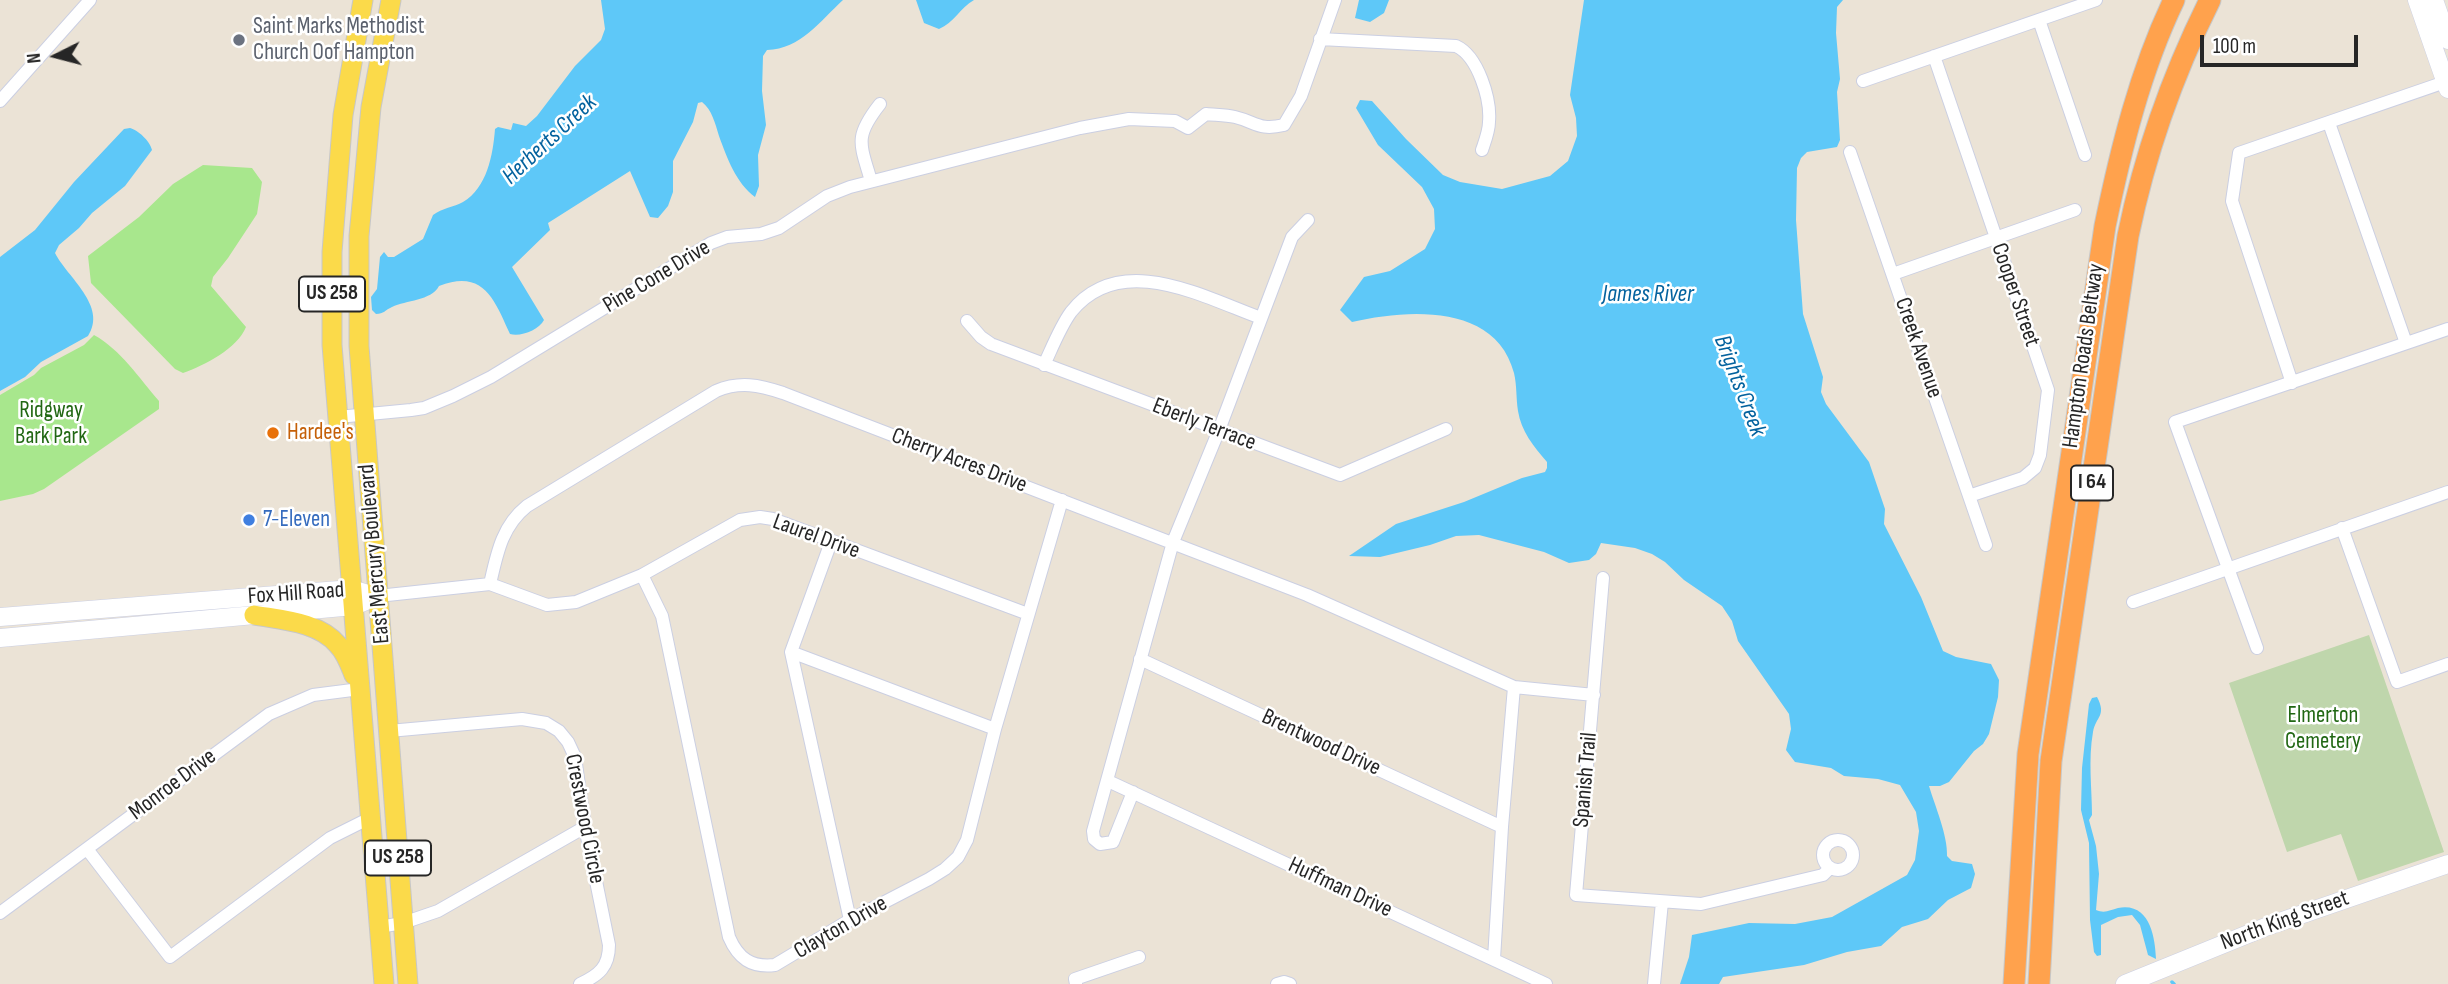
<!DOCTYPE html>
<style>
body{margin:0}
#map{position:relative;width:2448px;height:984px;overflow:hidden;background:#ebe3d6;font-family:"Sofia Sans Condensed",sans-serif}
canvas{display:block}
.north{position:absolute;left:21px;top:21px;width:70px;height:70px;-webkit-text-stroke:5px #fff;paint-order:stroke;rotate:264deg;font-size:19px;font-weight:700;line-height:28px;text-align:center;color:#262626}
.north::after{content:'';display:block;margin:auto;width:24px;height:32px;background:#262626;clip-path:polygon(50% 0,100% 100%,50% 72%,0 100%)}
.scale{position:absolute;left:2200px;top:35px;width:158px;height:32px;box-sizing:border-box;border:4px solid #262626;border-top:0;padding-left:9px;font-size:21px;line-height:24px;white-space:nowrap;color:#262626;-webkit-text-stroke:5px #fff;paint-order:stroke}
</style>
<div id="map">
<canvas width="2448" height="984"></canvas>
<div class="north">N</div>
<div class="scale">100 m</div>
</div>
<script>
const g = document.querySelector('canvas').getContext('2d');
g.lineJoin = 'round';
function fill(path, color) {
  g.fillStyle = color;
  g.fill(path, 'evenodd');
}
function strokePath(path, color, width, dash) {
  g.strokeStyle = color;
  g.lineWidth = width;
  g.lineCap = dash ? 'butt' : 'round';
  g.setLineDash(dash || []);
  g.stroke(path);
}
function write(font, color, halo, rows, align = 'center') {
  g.font = font + ' "Sofia Sans Condensed",sans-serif';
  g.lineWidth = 5;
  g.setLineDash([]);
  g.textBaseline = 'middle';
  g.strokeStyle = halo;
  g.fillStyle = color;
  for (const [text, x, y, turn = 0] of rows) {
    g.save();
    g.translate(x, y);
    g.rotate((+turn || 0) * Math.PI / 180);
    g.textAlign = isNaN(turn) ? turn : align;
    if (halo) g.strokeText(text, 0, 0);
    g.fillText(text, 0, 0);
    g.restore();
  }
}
fill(new Path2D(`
 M203 165 252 168 262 182 257 214 228 258 213 277 211 286 246 327C237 349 205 365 183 373L175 369 91 283 88 256 139 217 173 184Z
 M94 335C120 349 140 379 159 401V409L44 489 33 494 0 501V395L34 375 41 368 84 345Z`), '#a8e78d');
fill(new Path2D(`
 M2369 635 2444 852 2358 881 2341 834 2287 852 2229 683Z`), '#bfd6ac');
fill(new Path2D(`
 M601 0H843C820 21 801 49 767 50L763 56 762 91 766 125 758 155 759 186 755 197C736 183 727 158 719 136 715 123 712 110 702 102L698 103 693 122 673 161V192L668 206 658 218 650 217 630 171 548 223 550 230 512 267 544 320C539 330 521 337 510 334 495 301 484 268 439 286 431 301 406 300 392 307 385 310 384 314 376 314L372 310 371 297 377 289 380 257 384 252 388 257H394L423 239 433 215C442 208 454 207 463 202 487 188 493 155 495 129L498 127 511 130 513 123 526 126 537 116 575 66 601 40 605 29Z
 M916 0H974C960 8 954 23 939 29L924 23Z
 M1359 0H1389L1384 13 1370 22 1355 18Z
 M1584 0H1843L1837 7 1836 33 1840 79 1837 92 1840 140 1837 147 1807 152 1801 158 1797 168 1796 220 1803 314 1823 377 1821 392 1826 404 1869 462 1885 509 1884 524 1921 597 1943 651 1956 657 1991 664 1999 680 1998 697 1989 734 1983 744 1974 751 1949 782 1940 786H1929C1935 806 1948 836 1947 856L1952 861 1972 864 1975 874 1971 888 1948 900 1928 919 1902 927 1881 946 1847 952 1804 965 1723 977 1719 984H1680L1689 957 1692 935 1749 923 1795 924 1832 917 1907 875 1915 860 1919 831 1916 812 1900 785 1878 779 1844 776 1831 768 1795 762 1786 750 1791 729 1789 714 1738 641 1732 621 1722 606 1684 580 1665 562 1652 554 1635 548 1601 543 1596 554 1589 560 1569 563 1544 552 1479 535 1456 536 1430 545 1380 557 1349 556 1396 524 1464 502 1522 478 1545 472 1547 468V462C1534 447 1521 431 1518 411 1516 398 1517 386 1514 373 1496 303 1407 309 1352 322L1340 310 1364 277 1390 271 1425 249 1435 229 1434 209 1422 187 1378 145 1356 108 1360 100 1372 101 1406 139 1443 175 1460 182 1502 189 1550 176 1568 161 1577 136 1576 118 1570 95Z
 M130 128C138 130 150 141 152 150L125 186 92 213 79 228 59 245 55 253C67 277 108 306 88 336L41 362 25 377 0 391V257L35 230 74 182 124 129Z
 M2097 697C2107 716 2096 716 2093 732 2088 760 2092 788 2092 815L2089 820 2096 846 2099 874 2096 910C2105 914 2110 910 2118 908 2150 902 2155 937 2156 959L2148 955 2140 925 2132 915 2118 917 2101 925V955L2097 956 2094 952 2090 920 2089 843 2081 810 2082 768 2089 704 2092 698Z`), '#5ec8f8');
strokePath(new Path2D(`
 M2172 982 2174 984`), '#5ec8f8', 3.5);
const minor = new Path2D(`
 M2039 20 2085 155
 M1320 39 1456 46C1478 56 1491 99 1489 122 1489 131 1485 141 1482 150
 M1934 56 2048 390 2040 455 2035 468 2023 478 1969 496
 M1863 81 2096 0
 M0 101 90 0
 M2329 123 2406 343
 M1850 152 1986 545
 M871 181C860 143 854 137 880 104
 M1893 274 2075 210
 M967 321 981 337 991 344 1340 475 1446 429
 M1044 365C1052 348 1060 327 1071 312 1120 250 1203 297 1261 318
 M2292 383 2232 201 2239 153 2448 81
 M338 417 411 410 424 408 453 396 491 377 711 243 727 237 761 234 779 228 827 196 850 187 1080 128 1129 119 1175 121 1188 128 1206 114C1215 115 1226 115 1235 117 1256 122 1259 131 1284 125L1301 96 1335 0
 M2342 528 2397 682 2448 664
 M831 542 791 652 850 920
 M642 575 662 616 729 937C738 958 751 968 775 965L850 920 929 879 945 869 958 857 967 840 995 729 1062 500
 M1603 578 1576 895 1701 904 1823 875 1830 868
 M490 584C497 553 502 526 527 506L716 391C740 381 759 385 783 393L1307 595 1514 687 1594 695
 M378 596 490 584 547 605 576 602 642 575 740 520 760 517 773 519 1028 614
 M2133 602 2448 492
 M2257 648 2175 422 2448 329
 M791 652 995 729
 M1140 659 1502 827
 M389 731 522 719 546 723 559 731 568 742 575 757 585 827 609 945C609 967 599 975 580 984
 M1108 781 1546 984
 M1133 792 1113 842 1100 844 1094 839 1093 831 1173 542 1219 430 1292 237 1308 220
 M1823 855a15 15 0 1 1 30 0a15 15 0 1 1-30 0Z
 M87 849 170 957 330 838 370 818
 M0 913 269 714 313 695 360 689
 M379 927 403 923 438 911 585 827
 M1494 959 1502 827 1514 687
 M1076 984 1075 979 1139 957
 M1277 984 1284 982 1290 984
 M1654 984 1662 902`);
const secondary = new Path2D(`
 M2417 0 2448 89
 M2434 0 2448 40
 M0 617 352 589 365 593
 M0 638 354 606 378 596
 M2125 984 2268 926 2448 864`);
const primary = new Path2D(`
 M363 0 343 115 332 252V345L384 984
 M391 0 371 107 359 236V346L408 984
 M254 615C282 620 319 622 338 645 346 653 350 665 354 675`);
const motorway = new Path2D(`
 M2014 984 2028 754 2105 226C2121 149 2140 71 2174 0
 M2039 984 2051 761 2128 236C2145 153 2172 76 2210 0`);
strokePath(minor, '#cbcfe2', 14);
strokePath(secondary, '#cbcfe2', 19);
strokePath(primary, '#c7c7c7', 21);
strokePath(motorway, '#c7c7c7', 23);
strokePath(minor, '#fff', 12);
strokePath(secondary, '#fff', 18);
strokePath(primary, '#fbda4a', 19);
strokePath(motorway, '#ffa24d', 21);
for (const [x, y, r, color] of [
 [239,40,7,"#6b7280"],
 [273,433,7,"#e8710a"],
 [249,520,7,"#3f7fe0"]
]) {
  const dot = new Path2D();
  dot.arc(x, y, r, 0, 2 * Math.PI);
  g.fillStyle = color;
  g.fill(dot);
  strokePath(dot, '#fff', 2.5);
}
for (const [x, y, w] of [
 [332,294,66],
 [2092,483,42],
 [398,858,66]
]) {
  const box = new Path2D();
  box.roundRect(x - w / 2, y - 17.5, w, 35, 5);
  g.fillStyle = '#fff';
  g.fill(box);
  strokePath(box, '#262626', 2);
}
write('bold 21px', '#262626', null, [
 ["US 258",332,294],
 ["I 64",2092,483],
 ["US 258",398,858]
]);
write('23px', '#5b616d', '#fff', [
 ["Saint Marks Methodist",253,27],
 ["Church Oof Hampton",253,53]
], 'left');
write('23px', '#262626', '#fff', [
 ["Pine Cone Drive",657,277,-31],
 ["Cooper Street",2015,295,71],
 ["Creek Avenue",1918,348,71],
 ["Hampton Roads Beltway",2084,356,-82],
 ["Eberly Terrace",1204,425,21],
 ["Cherry Acres Drive",959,461,21],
 ["Laurel Drive",816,537,20],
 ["East Mercury Boulevard",375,554,-95],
 ["Fox Hill Road",296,594,-4],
 ["Brentwood Drive",1321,743,25],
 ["Spanish Trail",1586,780,-85],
 ["Monroe Drive",173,785,-37],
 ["Crestwood Circle",584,819,79],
 ["Huffman Drive",1340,888,25],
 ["North King Street",2285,921,-20],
 ["Clayton Drive",841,928,-30]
]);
write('23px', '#216713', '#fff', [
 ["Ridgway",51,411],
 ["Bark Park",51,437],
 ["Elmerton",2323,716],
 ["Cemetery",2323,742]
]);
write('23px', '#c56008', '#fff', [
 ["Hardee's",287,433]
], 'left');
write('23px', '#366cbe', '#fff', [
 ["7-Eleven",263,520]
], 'left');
write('italic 24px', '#03629e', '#fff', [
 ["Herberts Creek",550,140,-43],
 ["James River",1648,295],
 ["Brights Creek",1739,386,69]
]);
</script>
